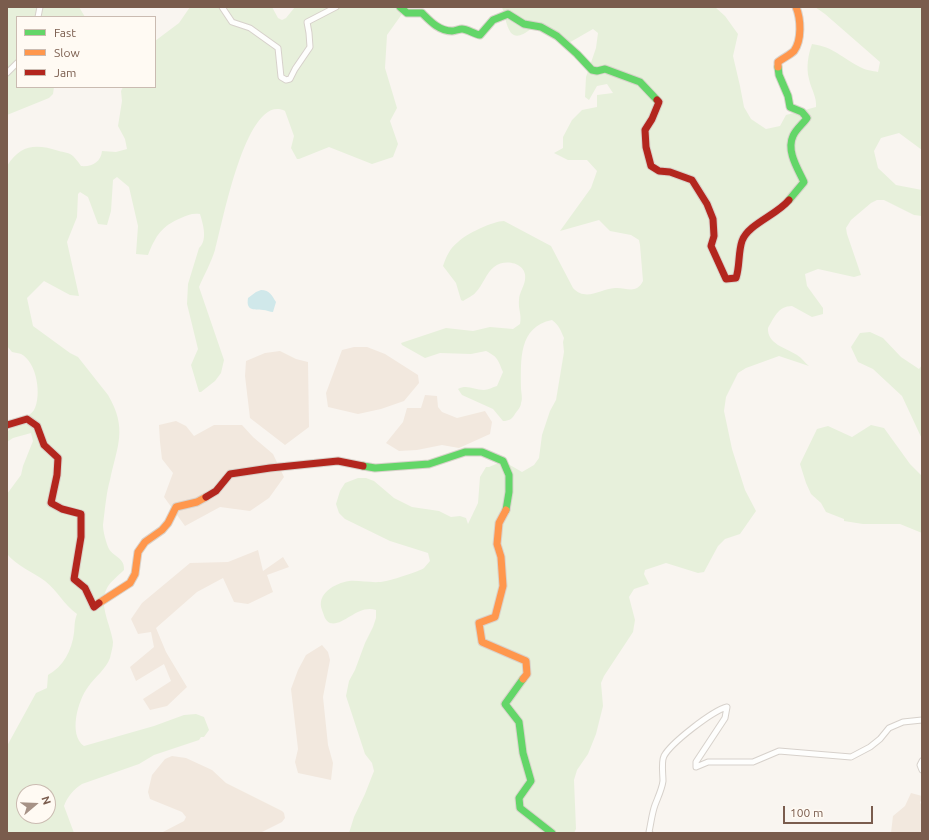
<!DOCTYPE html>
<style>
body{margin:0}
#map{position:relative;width:929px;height:840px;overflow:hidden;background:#f9f5f0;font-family:Ubuntu,sans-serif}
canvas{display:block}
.frame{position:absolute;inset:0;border:8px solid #7a5c4d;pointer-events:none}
.legend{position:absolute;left:16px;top:16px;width:140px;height:72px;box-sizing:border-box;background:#fffaf3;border:1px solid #cabbb1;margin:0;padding:5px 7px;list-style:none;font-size:12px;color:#7a5c4d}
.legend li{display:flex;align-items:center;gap:8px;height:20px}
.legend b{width:20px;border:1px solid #cabbb1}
.north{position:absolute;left:16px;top:784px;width:40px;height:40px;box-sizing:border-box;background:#fffaf3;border:1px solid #cabbb1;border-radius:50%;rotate:71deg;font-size:11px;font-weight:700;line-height:16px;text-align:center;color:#7a5c4d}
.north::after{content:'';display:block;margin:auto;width:14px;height:18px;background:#a69286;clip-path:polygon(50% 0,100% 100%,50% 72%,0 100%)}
.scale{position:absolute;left:783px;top:806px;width:90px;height:18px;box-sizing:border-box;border:2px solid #7a5c4d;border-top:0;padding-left:5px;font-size:12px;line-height:14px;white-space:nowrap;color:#7a5c4d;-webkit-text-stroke:3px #fffaf3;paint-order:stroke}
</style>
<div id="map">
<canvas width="929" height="840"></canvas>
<div class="frame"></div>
<ul class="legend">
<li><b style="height:5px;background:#63d668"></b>Fast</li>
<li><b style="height:5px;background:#ff974d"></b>Slow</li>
<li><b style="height:5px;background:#b3261e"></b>Jam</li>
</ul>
<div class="north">N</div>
<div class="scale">100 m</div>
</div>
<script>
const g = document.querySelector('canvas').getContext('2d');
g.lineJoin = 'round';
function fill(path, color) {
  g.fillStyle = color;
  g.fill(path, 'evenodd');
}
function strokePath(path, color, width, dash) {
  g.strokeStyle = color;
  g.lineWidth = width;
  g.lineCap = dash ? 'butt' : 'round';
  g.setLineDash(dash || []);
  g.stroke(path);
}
fill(new Path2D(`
 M354 347H367L385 354 418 375 419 383 404 401 381 409 358 414 328 407 326 393 342 350Z
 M280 351 296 359 308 362 309 427 285 445 250 418 245 376 246 361 265 353Z
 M425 395 437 396 438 407 442 412 457 418 485 411 492 422 490 434 459 448 442 445 417 450 399 451 386 443 403 422 407 408H421Z
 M176 421 186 426 194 436 214 425H242L253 437 273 454 284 477 269 498 250 511 220 507 185 526 164 497 173 473 162 459 160 442 159 425Z
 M258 550 263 571 283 557 289 567 267 575 273 592 248 604 234 602 223 578 197 592 156 628 166 652 187 687 167 706 150 710 143 699 171 681 164 664 136 681 130 667 154 647 151 632 138 634 131 619 142 603 190 563 228 562Z
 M322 645 328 652 330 660 323 697 328 745 333 763 331 780 298 773 295 762 298 749 291 689 298 670 306 655Z
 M172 756 186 758 212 770 226 783 282 811 284 813 285 818 282 822 260 833H161L184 821 186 817 182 812 150 799 148 792 152 775 165 759Z
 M911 793 922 796V800L920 802 922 807V833H891L893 816 905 806Z`), '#f2e8de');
fill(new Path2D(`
 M7 7H79L85 17H17V87H54L53 94 49 98 7 115Z
 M190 7H272L278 18 282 20 286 18 295 7H407L387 35 385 68 397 108 390 121 398 144 393 157 372 164 329 147 299 159H297L291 148 294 136 285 111C246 91 222 227 215 250 211 263 204 275 199 287L224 360 221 373 215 381 201 392H199L191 365 198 349 187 304 188 284 199 248C208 240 203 224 200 214 192 213 188 215 181 218 162 226 156 235 148 255L136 254 138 226 129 187 117 177 113 180 111 211 107 225 98 224 88 197 80 192 78 194 77 217 67 242 79 296 70 295 44 281 27 298 33 326 70 353 78 357 108 395C128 429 117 446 110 480 106 494 105 510 103 525 103 531 106 543 109 549 114 557 125 558 124 570 119 575 110 582 107 588 98 605 111 625 113 642 113 647 111 653 110 658 106 669 95 677 88 687 78 700 68 735 84 746L154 726 184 715 196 714 204 717 209 730 204 737H201L199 740 154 755 139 764 82 784C74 789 67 797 64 806L74 833H7V746L36 693 47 688 48 675C63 667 72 650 74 633 75 625 74 622 77 614 64 605 57 590 45 581 33 572 17 566 7 554V494L21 475 23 466 33 441 31 433 13 438 7 442V432C12 427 31 415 34 410 42 396 37 362 21 354 19 353 15 353 12 352L7 346V166C21 144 36 144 59 151 63 152 70 153 73 156 76 159 79 163 81 166 92 167 101 162 102 151L116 152 127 149 125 139 118 126 122 101 121 91 123 87H155V41L179 23ZM24 792H48V816H24Z
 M502 7H715L725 16 738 34 733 56 740 86 744 107 751 119 766 129 780 126 786 115 816 107C817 97 811 89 809 79 806 68 808 55 812 44 834 47 842 58 860 67 865 70 873 71 878 72L880 62 825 14 815 7H922V150L899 133 881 138 874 151 878 168 896 185 922 190V216L914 215 884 200H877L871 203 851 220 846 228 847 234 861 275 854 277 818 269 805 274 807 286 823 308V314L812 317 792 306C778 306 774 318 768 328 767 344 786 348 797 355 802 358 805 363 809 366L779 356 746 368 738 373 726 397 724 411 732 449 745 490 756 511 740 534 725 539 718 546 704 572 698 573 666 563 645 570 644 574 649 584 634 589 629 597 635 620 633 632 604 676 601 683 603 706 596 734 588 754 577 770 574 780 576 829 574 833H349L354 817 365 794 374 771 372 763 365 754 346 696 349 681 355 670 365 643 373 627 376 618V610C358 604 343 627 330 623 325 621 324 615 322 610 316 594 335 583 349 581 361 580 374 584 386 581 392 580 420 571 424 568 426 566 428 563 430 561L428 553 390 541 345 519 339 513 336 504 340 491 345 483 358 478H366L374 481 394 498 412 507 439 511 451 517 460 516 466 518 468 524 478 503 480 477 486 467H489L503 461 522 472 534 465 539 458 542 435 550 411 556 400 564 352 563 342 564 338C561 331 559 325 552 320 518 327 521 360 521 388 521 392 523 399 521 403 521 407 517 411 515 414 512 419 509 421 503 421L493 409 462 395 458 389C467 384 474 390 484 390 488 390 493 387 497 386L503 372C498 360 498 357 486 351L471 354 440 353 425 358 402 345 401 343 446 328 473 331 490 327 513 329 520 324C522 315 518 309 519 300 519 293 524 287 525 280 528 263 505 258 494 267 486 273 483 285 476 292 473 296 467 298 463 301L461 300 456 283 443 266C446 257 450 248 458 242 466 234 493 221 504 221L551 246 573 288C586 302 600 289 615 288 626 287 636 295 643 281L640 245 639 240 631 235 610 231 599 220 560 231 591 188 597 171 587 160H568L554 153 563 148V137L572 120 582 110 597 107V95L613 93 607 84 597 86 589 100 585 97 586 77 596 48 598 33 593 29 567 44 533 27C509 48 508 27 502 7Z
 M870 332 883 338 901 357 919 369 922 365V439L902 396 873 369 858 362 851 347 860 333Z
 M871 425 884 428 910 464 922 476V533L900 524H863L844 521V519L826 512 821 503 811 494 806 483 800 464 817 429 828 426 852 437Z`), '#e7f0db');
fill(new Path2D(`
 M261 290C270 290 272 296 276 302L273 312C270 312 266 310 263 310 253 309 246 311 248 298L256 292Z`), '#d0e8ea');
const street = new Path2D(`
 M222 7 232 22 250 28 278 48 281 77 286 80 290 79 295 69 310 47 309 33 307 22 336 7
 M38 17 40 7
 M7 73 17 63
 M922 761 920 765 922 770
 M650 833 649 832C651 823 652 813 655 805 658 797 662 789 663 781 663 774 661 762 664 756 671 743 712 711 727 707L725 718 696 762V767L708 762H753L779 751 851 757 870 747 880 739 889 728 903 722 922 720`);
const fast = new Path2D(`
 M400 7 407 13H422C430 21 439 31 452 31 455 31 459 29 462 29 467 29 474 34 480 35L493 20 508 14 524 24 541 27 557 36 577 54 592 70 597 71 605 69 640 82 657 100
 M778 67 779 75 788 96 790 107 802 112 807 118C803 124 796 129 793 136 786 151 798 169 804 182L789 200
 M363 466 375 468 429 464 465 452H482L503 461 509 475V492L506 510
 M523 679 505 704 519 722 523 753 531 781 519 798 520 808 552 833`);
const slow = new Path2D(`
 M778 67V62C783 58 790 55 794 51 802 40 801 19 796 7
 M506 510 499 523 497 544 501 557 503 586 495 617 479 623 482 642 526 661 527 674 523 679
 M99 603 130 583 135 574 138 552 145 542 162 530 168 523 176 507 197 502 206 497`);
const jam = new Path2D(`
 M657 100 659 102 652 119 645 130 646 147 651 166 659 171 670 172 692 180 707 204 713 219 714 236 711 246 726 279 736 278C740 266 738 253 742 241 748 224 777 215 789 200
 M7 425 27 419 37 426 44 445 58 458 57 475 51 503 62 509 81 514V537L74 579 85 588 94 607 99 603
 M206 497 216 491 230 474 270 468 338 461 363 466`);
strokePath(street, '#d7d1cb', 7);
strokePath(fast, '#d9d2cb', 9);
strokePath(slow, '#d9d2cb', 9);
strokePath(jam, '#d9d2cb', 9);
strokePath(street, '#fefefd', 5);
strokePath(fast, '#63d668', 7);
strokePath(slow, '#ff974d', 7);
strokePath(jam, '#b3261e', 7);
</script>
